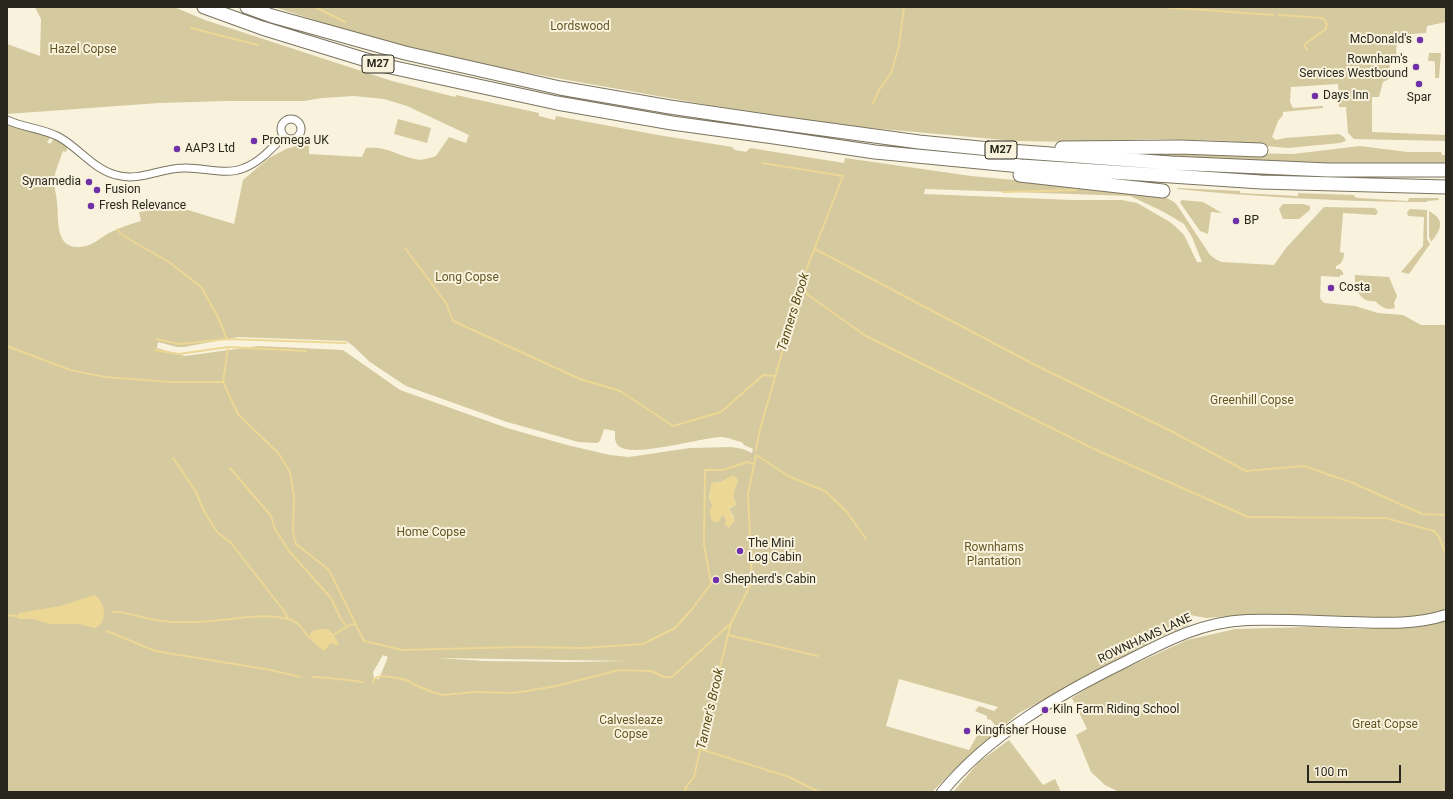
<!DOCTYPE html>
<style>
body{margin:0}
#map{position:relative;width:1453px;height:799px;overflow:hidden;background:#f9f3dd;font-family:Roboto,sans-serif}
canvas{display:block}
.frame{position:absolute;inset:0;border:8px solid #29261e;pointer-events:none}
.scale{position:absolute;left:1307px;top:765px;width:94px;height:18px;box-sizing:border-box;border:2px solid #29261e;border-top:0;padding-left:5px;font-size:12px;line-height:14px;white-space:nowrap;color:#29261e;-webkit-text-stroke:3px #f9f3dd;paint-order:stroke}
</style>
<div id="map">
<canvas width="1453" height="799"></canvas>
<div class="frame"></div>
<div class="scale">100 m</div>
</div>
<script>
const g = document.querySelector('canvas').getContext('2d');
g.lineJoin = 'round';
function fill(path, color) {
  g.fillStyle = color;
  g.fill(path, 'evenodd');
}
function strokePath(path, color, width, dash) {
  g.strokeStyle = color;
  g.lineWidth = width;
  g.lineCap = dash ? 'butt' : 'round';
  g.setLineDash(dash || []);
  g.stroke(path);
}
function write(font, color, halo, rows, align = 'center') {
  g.font = font + ' Roboto,sans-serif';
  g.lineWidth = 4;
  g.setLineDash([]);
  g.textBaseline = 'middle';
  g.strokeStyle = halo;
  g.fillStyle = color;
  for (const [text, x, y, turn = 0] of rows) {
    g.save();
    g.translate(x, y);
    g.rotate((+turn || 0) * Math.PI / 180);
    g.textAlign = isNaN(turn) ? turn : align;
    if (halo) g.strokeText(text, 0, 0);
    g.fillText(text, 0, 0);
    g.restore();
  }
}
fill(new Path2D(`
 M35 7H174L205 20 392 81 455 97 456 95 539 113V116L555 120 556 116 658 135 732 147 735 150 746 152 750 148 844 163 845 158 971 176 1036 182 1165 197 1174 202 1177 205 1210 255 1217 260 1222 262 1274 265 1286 248 1324 207 1375 208 1378 212 1376 215 1343 213 1340 252 1344 253C1344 259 1342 264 1336 266V269H1340L1343 272V275H1340V277L1321 276 1320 298 1324 303 1355 306 1378 313 1403 315 1421 325H1446V610L1425 616 1394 619 1246 615 1206 618 1190 615 1185 618 1189 625 1160 637 1019 713 999 730 991 720 987 719V716L975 711 979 706 994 711 998 707 899 679 886 726 969 750 983 725 989 726 995 734 956 768 932 792H7V123C21 130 37 130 51 137L47 142 50 144 53 140 56 138 68 146 66 152 63 151C60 159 57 167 55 174 53 184 56 192 57 202 59 218 54 248 79 247 91 247 100 238 109 233 119 228 130 224 141 221L139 212 168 208 188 210 234 224 243 180 269 158 286 149 309 142V154L362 157 366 148C388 146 395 155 415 159 421 161 430 158 436 156L449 137 466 143 469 135 407 106 384 99 354 96 322 98 304 101H226L159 103 7 114V44L40 56 41 19ZM925 189 1130 196 1162 211 1184 224 1192 237 1202 262H1197L1184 235 1177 228 1170 222 1137 203 1122 200H1072L924 194ZM238 337 346 341 352 345 370 362 406 386 507 422 568 439 578 442 597 443 600 441 604 429 615 431C615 437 614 443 620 447 635 457 701 438 721 437 728 437 735 441 742 442L744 445 753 449 752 453 743 449 731 447 690 448 629 457 610 455 567 445 507 428 400 390 343 350 258 346 185 356 157 348 158 342 177 347H184ZM728 478 738 482C733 489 732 496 736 504L729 509 734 517 726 520 725 516 722 515 720 517 711 510 713 506 709 498 712 483 721 482ZM383 655 388 657 379 679H374L373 672ZM437 658 628 661 572 662 485 661Z
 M274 7H1446V22L1427 26 1426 33 1397 35 1396 59 1390 61 1389 79 1383 82 1379 97H1372V132L1446 135V141L1354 139 1348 133 1346 107H1339L1338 84 1291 87 1290 102 1293 108 1323 106V108L1283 112V115L1278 121 1272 137 1276 140 1285 138 1339 134 1344 137 1346 141 1340 143 1288 148 1265 146 1229 141 1151 139 1075 142 1015 141 849 126 708 105 455 60 364 36Z
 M1429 53H1441L1439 78H1435V63L1434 61H1428Z
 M398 119 431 128 427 143 394 134Z
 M1360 146 1408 152H1441L1442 155H1446V165L1294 163 1146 155V153L1208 152 1293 154Z
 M1177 188 1240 191V193L1298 196V193L1354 195 1355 197 1359 198 1408 201 1409 198H1438L1439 200 1427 201V202H1413C1334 201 1255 197 1177 189Z
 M1182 200 1203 202 1222 213 1211 212 1208 234 1200 231 1181 204 1180 202Z
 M1283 204H1303L1310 206V210L1299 219H1283L1279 209Z
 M1410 209 1427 210V239L1430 244 1409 274 1401 272 1423 246 1424 217 1408 216 1407 212Z
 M1429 211C1446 220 1441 230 1431 242L1429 236Z
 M1355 275 1389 277 1397 296 1394 303 1395 308C1386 311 1382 307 1375 301 1360 303 1354 288 1355 275Z
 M1446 618V792H1119L1105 785 1091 772 1076 735 1087 729 1072 698 1100 680 1187 640 1235 629 1308 627 1363 629 1419 627Z
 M1009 740 1043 785 1055 779 1061 792H953L979 762Z`), '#d5c99f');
fill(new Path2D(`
 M731 476H735L738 480C736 488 731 495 736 504L735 506 730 507 729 509 735 520 729 528 725 525 726 520 724 516 722 515 718 523 712 521 709 512 713 506 709 499C711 493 710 488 712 483L721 482Z
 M94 595C105 600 109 623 95 628L79 624H49L34 619H20L16 617 19 613 60 606Z
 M320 629C321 629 326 629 327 629 332 631 338 641 339 646L331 643 324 651C315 644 299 633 320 629Z`), '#ecd794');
strokePath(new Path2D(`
 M315 7 345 22
 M1161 7 1273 15
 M1279 15 1322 18C1326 21 1328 24 1326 29L1305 44V47L1307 49
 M191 28 258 45
 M873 103 879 90 891 73 899 46 904 7
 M1003 192 1076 190
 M117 229 121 234 139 245 169 262 201 287 218 317 227 339
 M405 248 446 303 453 321 580 379 620 391 673 426 721 412 763 375 775 376
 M815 249 1037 366 1171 431 1246 471 1304 466 1353 483 1422 514 1446 515
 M802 286 808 295 866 336 1094 449 1248 517 1385 518 1434 531 1439 537 1446 554
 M156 339 179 344 227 339 346 343
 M7 346 70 370 105 377 171 382H223
 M228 347 223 382 238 414 279 454 290 472 294 497 293 532 296 544 329 570 364 641 403 650 519 647 584 648 643 644 675 628 692 609 711 584 704 544 705 470H723L747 462 753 464
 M155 350 179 354 228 347 306 351
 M756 450 760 429 805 273 843 176 762 163
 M173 458 196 492 204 511 217 532 231 543 284 611 288 619C299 621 303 630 309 638
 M230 468 271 516 275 529 289 551 331 598 341 619 347 627
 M112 612H120C134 615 148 619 162 621 180 623 203 622 221 620 243 618 266 613 288 619
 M7 615 16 616
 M107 631 155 651 271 670 300 677
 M333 635 350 625 355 624
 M728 635 818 656
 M312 677 330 678 363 682
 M373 683 374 679 378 677 382 676 398 678 409 681 413 684 432 692 443 695 475 692 512 693 527 691 556 686 619 670 651 671 664 677H672L730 624
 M700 749 789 777 819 792
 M685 792 686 787 694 777 705 728 731 623 752 582 748 494 756 455 790 477 825 491 847 512 866 539`), '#ecd794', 2);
const street = new Path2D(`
 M281 129a10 10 0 1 1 20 0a10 10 0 1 1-20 0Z
 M7 120C24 128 42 128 59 137 79 148 93 169 116 175 139 182 160 168 184 168 203 167 226 176 244 168 260 162 272 148 284 136`);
const secondary = new Path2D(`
 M942 792C990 734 1058 695 1125 662 1166 641 1201 622 1247 620 1281 619 1316 621 1350 622 1383 623 1415 625 1446 615`);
const highway = new Path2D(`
 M204 7 262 28 386 66 557 103 672 123 774 137 875 152 1021 166 1261 182 1446 187
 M247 7 272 16 405 53 560 88 670 107 779 123 919 142 1010 151 1171 163 1328 170H1446
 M1062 148 1180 147 1261 150
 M1020 175 1163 191`);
strokePath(street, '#7a7460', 9);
strokePath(secondary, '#7a7460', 12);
strokePath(highway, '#7a7460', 15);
strokePath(street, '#fff', 7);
strokePath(secondary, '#fff', 10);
strokePath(highway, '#fff', 13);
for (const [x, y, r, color] of [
 [1420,40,4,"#6e31a7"],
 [1416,67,4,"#6e31a7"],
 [1419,84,4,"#6e31a7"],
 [1315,96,4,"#6e31a7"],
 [254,141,4,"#6e31a7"],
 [177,149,4,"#6e31a7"],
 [89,182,4,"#6e31a7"],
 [97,190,4,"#6e31a7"],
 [91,206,4,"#6e31a7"],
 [1236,221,4,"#6e31a7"],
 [1331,288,4,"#6e31a7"],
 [740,551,4,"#6e31a7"],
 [716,580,4,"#6e31a7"],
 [1045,710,4,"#6e31a7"],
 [967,731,4,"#6e31a7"]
]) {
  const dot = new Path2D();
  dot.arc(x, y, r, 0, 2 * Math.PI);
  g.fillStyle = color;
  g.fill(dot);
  strokePath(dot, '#f9f3dd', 1.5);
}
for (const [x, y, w] of [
 [378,64,32],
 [1001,150,32]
]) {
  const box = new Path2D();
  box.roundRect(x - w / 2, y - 9, w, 18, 3);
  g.fillStyle = '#f9f3dd';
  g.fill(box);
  strokePath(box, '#29261e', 1);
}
write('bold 11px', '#29261e', null, [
 ["M27",378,64],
 ["M27",1001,150]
]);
write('12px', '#645624', '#f9f3dd', [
 ["Lordswood",580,27],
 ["Hazel Copse",83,50],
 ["Long Copse",467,278],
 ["Greenhill Copse",1252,401],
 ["Home Copse",431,533],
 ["Rownhams",994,548],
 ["Plantation",994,562],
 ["Calvesleaze",631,721],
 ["Copse",631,735],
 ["Great Copse",1385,725]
]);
write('12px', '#29261e', '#f9f3dd', [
 ["McDonald's",1412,40,"right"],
 ["Rownham's",1408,60,"right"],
 ["Services Westbound",1408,74,"right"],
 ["Days Inn",1323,96],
 ["Spar",1419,98,"center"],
 ["Promega UK",262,141],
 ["AAP3 Ltd",185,149],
 ["Synamedia",81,182,"right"],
 ["Fusion",105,190],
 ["Fresh Relevance",99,206],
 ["BP",1244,221],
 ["Costa",1339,288],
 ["The Mini",748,544],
 ["Log Cabin",748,558],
 ["Shepherd's Cabin",724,580],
 ["Kiln Farm Riding School",1053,710],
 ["Kingfisher House",975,731]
], 'left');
write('12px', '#29261e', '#f9f3dd', [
 ["ROWNHAMS LANE",1145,639,-25]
]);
write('italic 13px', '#584a16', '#f9f3dd', [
 ["Tanners Brook",794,312,-73],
 ["Tanner's Brook",711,709,-77]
]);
</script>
